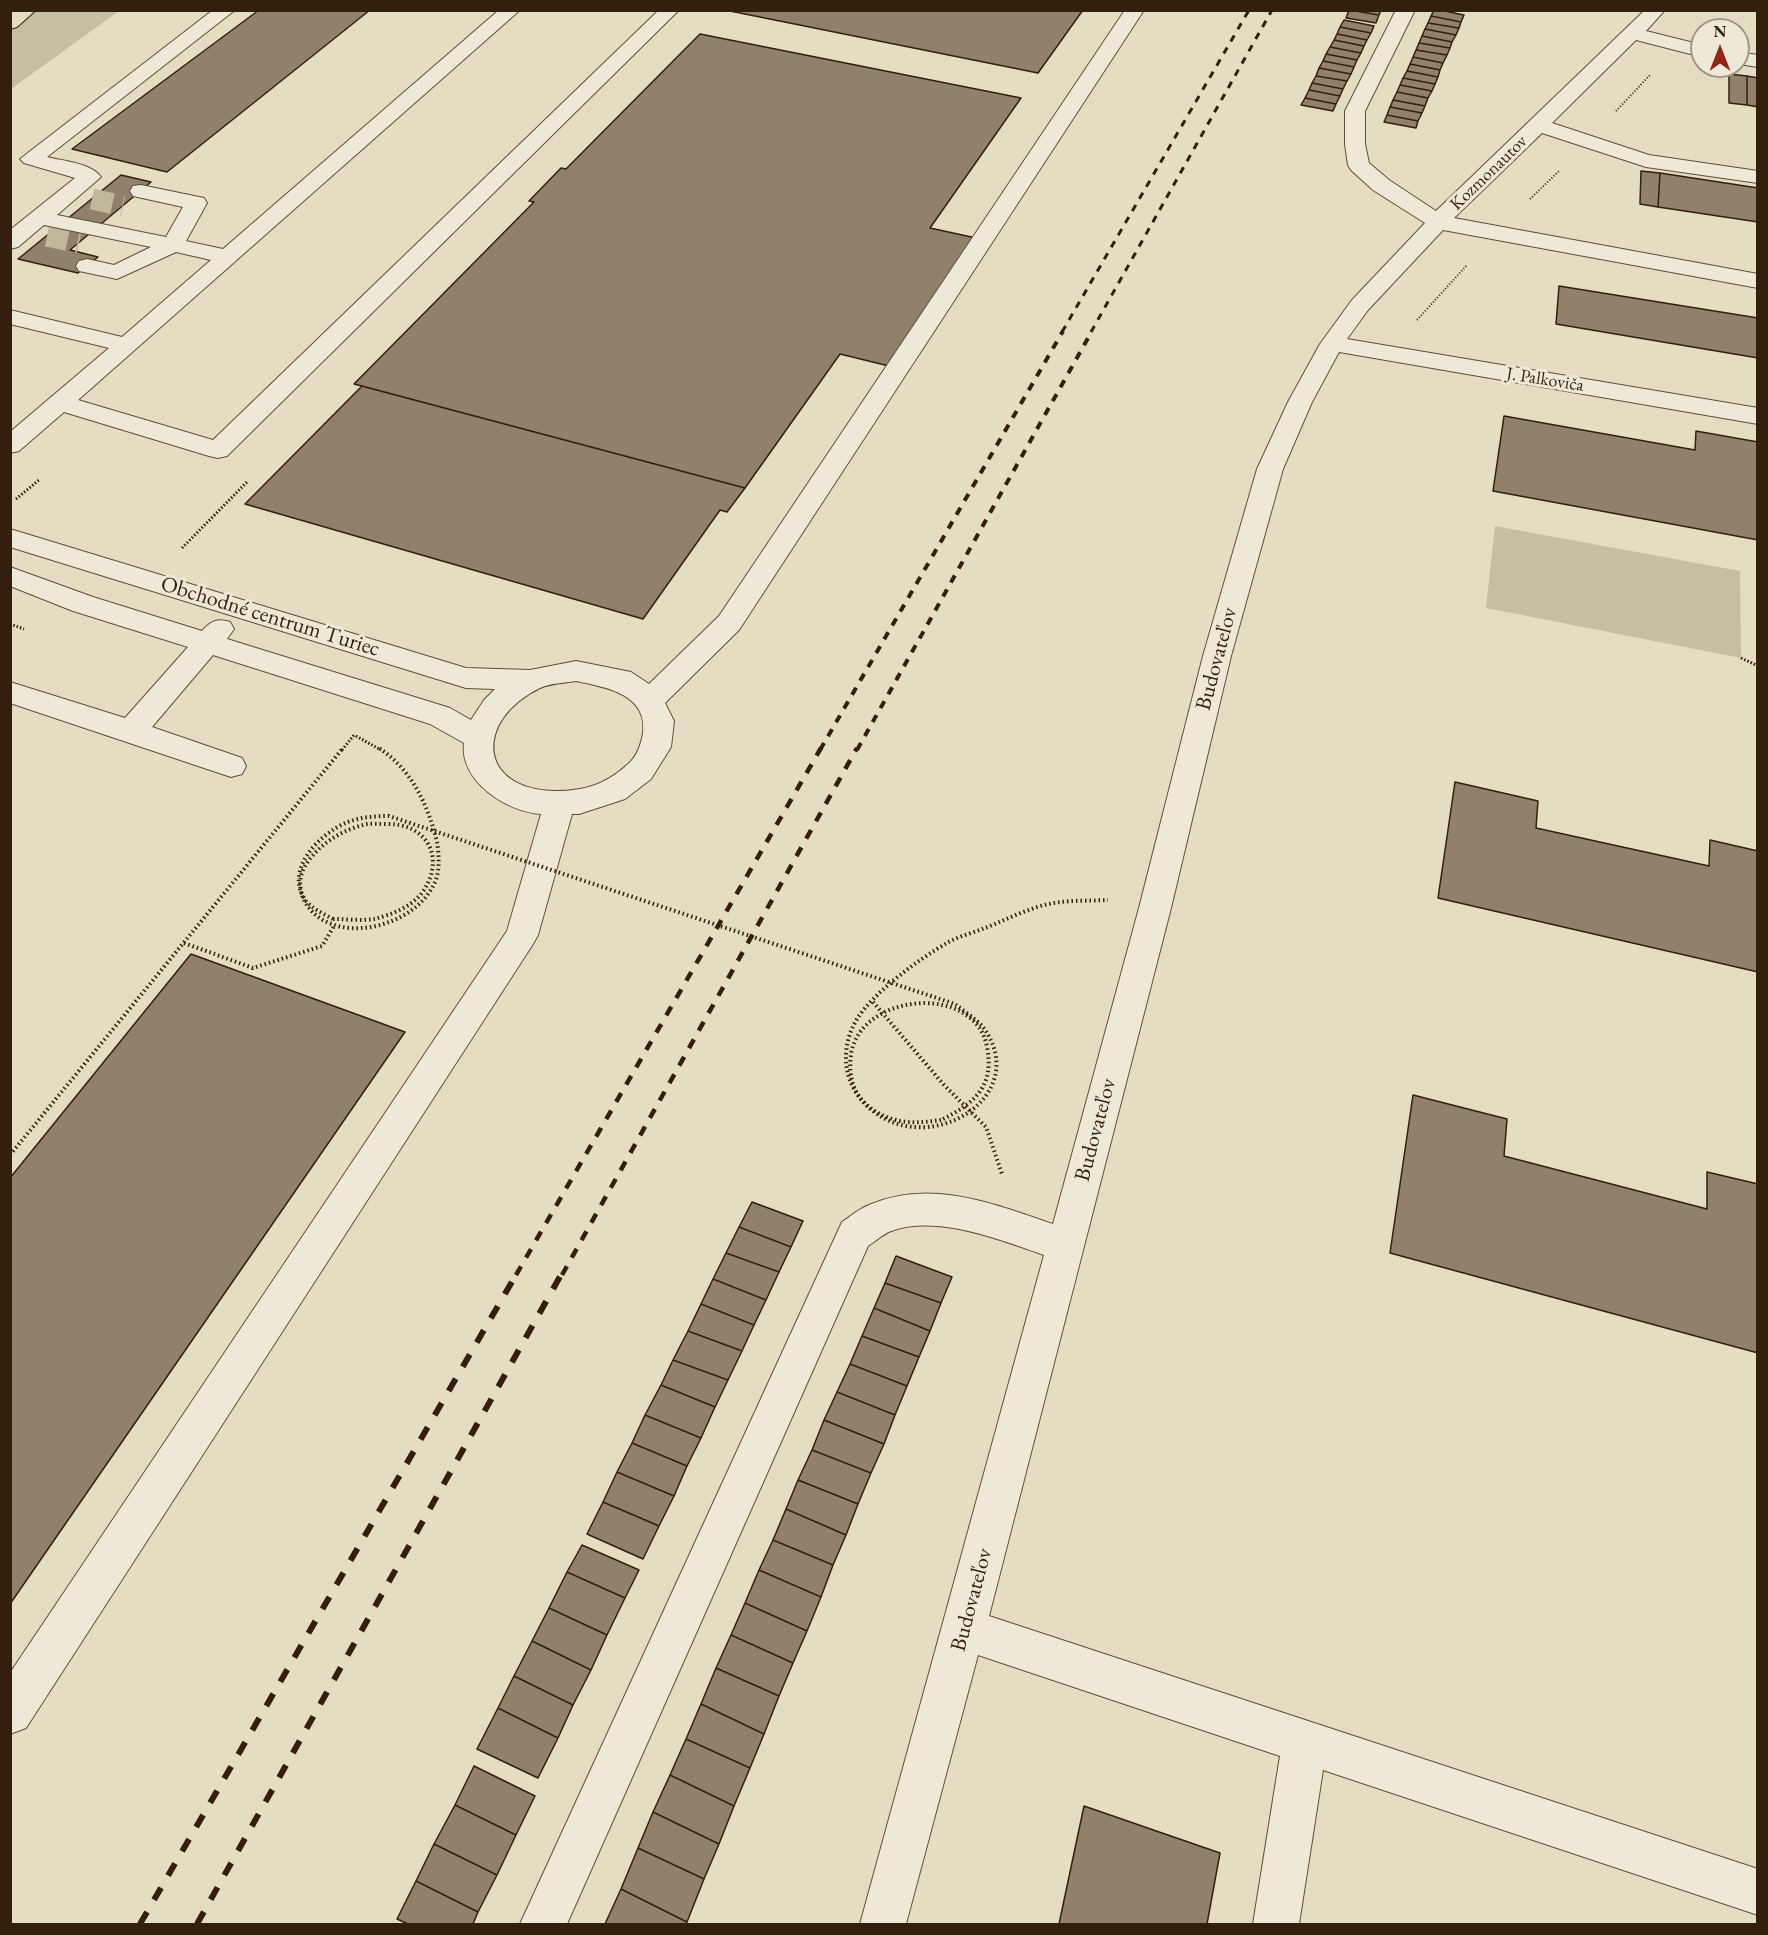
<!DOCTYPE html>
<meta charset="utf-8">
<style>
body{margin:0}
#map{position:relative;width:1768px;height:1935px;overflow:hidden;background:#e5ddc2;font-family:"EB Garamond",serif}
canvas{display:block}
.frame{position:absolute;inset:0;border:12px solid #331f0b;pointer-events:none}
.north{position:absolute;left:1690px;top:18px;width:60px;height:60px;box-sizing:border-box;background:#eee9d7;border:2px solid #a39885;border-radius:50%;rotate:0deg;font-size:16px;font-weight:700;line-height:24px;text-align:center;color:#331f0b}
.north::after{content:'';display:block;margin:auto;width:21px;height:27px;background:#8f2418;clip-path:polygon(50% 0,100% 100%,50% 72%,0 100%)}
</style>
<div id="map">
<canvas width="1768" height="1935"></canvas>
<div class="frame"></div>
<div class="north">N</div>
</div>
<script>
const g = document.querySelector('canvas').getContext('2d');
g.lineJoin = 'round';
function fill(path, color) {
  g.fillStyle = color;
  g.fill(path, 'evenodd');
}
function strokePath(path, color, width, dash) {
  g.strokeStyle = color;
  g.lineWidth = width;
  g.lineCap = dash ? 'butt' : 'round';
  g.setLineDash(dash || []);
  g.stroke(path);
}
function write(font, color, halo, rows, align = 'center') {
  g.font = font + ' "EB Garamond",serif';
  g.lineWidth = 6;
  g.setLineDash([]);
  g.textBaseline = 'middle';
  g.strokeStyle = halo;
  g.fillStyle = color;
  for (const [text, x, y, turn = 0] of rows) {
    g.save();
    g.translate(x, y);
    g.rotate((+turn || 0) * Math.PI / 180);
    g.textAlign = isNaN(turn) ? turn : align;
    if (halo) g.strokeText(text, 0, 0);
    g.fillText(text, 0, 0);
    g.restore();
  }
}
fill(new Path2D(`
 M11 11H119L11 89Z
 M1495 526 1740 571 1741 658 1486 608Z`), '#c7bda3');
const building = new Path2D(`
 M259 10H370L167 172 72 149Z
 M725 10H1083L1038 73Z
 M1349 10H1381L1379 15Z
 M1349 10 1379 15 1376 23 1346 18Z
 M1434 10H1440L1464 15 1461 22 1431 16Z
 M1431 16 1461 22 1459 28 1428 23Z
 M1344 20 1374 26 1371 33 1340 27Z
 M1428 23 1459 28 1456 35 1425 29Z
 M1340 27 1371 33 1367 40 1337 34Z
 M1425 29 1456 35 1452 42 1422 36Z
 M700 34 1021 98 930 228 976 238 889 366 840 354 745 488 354 384 534 202 529 201 561 168 566 169Z
 M1337 34 1367 40 1364 46 1334 40Z
 M1422 36 1452 42 1450 48 1419 43Z
 M1334 40 1364 46 1361 53 1330 47Z
 M1419 43 1450 48 1447 55 1416 50Z
 M1330 47 1361 53 1357 60 1326 54Z
 M1416 50 1447 55 1443 63 1413 57Z
 M1326 54 1357 60 1354 67 1323 61Z
 M1413 57 1443 63 1440 70 1410 64Z
 M1323 61 1354 67 1351 74 1319 68Z
 M1410 64 1440 70 1438 77 1407 71Z
 M1319 68 1351 74 1347 81 1316 76Z
 M1407 71 1438 77 1435 84 1403 78Z
 M1729 74 1747 76V105L1729 103Z
 M1316 76 1347 81 1343 89 1312 83Z
 M1747 76 1758 78V107L1747 105Z
 M1403 78 1435 84 1432 91 1400 85Z
 M1312 83 1343 89 1340 96 1309 90Z
 M1400 85 1432 91 1428 98 1397 92Z
 M1309 90 1340 96 1336 104 1305 98Z
 M1397 92 1428 98 1425 106 1393 100Z
 M1305 98 1336 104 1333 111 1301 105Z
 M1393 100 1425 106 1422 113 1390 107Z
 M1390 107 1422 113 1418 121 1387 115Z
 M1387 115 1418 121 1416 128 1384 122Z
 M1641 171 1660 173 1658 207 1640 204Z
 M1660 173 1758 188V222L1658 207Z
 M121 175 151 182 70 250 98 257 78 273 18 259Z
 M1559 286 1758 318V358L1556 324Z
 M362 386 745 488 727 512 720 510 643 619 245 504Z
 M1504 416 1695 450 1696 431 1758 442V540L1493 491Z
 M1455 782 1538 801 1536 828 1709 866 1710 840 1758 851V972L1438 898Z
 M191 954 405 1032 10 1604V1178Z
 M1413 1095 1507 1119 1504 1156 1707 1209V1172L1758 1184V1353L1390 1253Z
 M752 1202 803 1221 791 1247 739 1227Z
 M739 1227 791 1247 779 1272 726 1253Z
 M726 1253 779 1272 766 1300 713 1279Z
 M896 1256 952 1277 941 1303 885 1283Z
 M713 1279 766 1300 754 1325 701 1304Z
 M885 1283 941 1303 930 1331 874 1308Z
 M701 1304 754 1325 742 1351 688 1331Z
 M874 1308 930 1331 919 1357 862 1336Z
 M688 1331 742 1351 728 1380 673 1360Z
 M862 1336 919 1357 907 1386 850 1364Z
 M673 1360 728 1380 715 1407 661 1385Z
 M850 1364 907 1386 895 1415 837 1392Z
 M661 1385 715 1407 701 1438 645 1415Z
 M837 1392 895 1415 884 1444 824 1420Z
 M645 1415 701 1438 687 1466 632 1443Z
 M824 1420 884 1444 871 1473 812 1450Z
 M632 1443 687 1466 674 1496 617 1472Z
 M812 1450 871 1473 858 1504 798 1480Z
 M617 1472 674 1496 659 1526 603 1502Z
 M798 1480 858 1504 846 1535 786 1509Z
 M603 1502 659 1526 643 1559 587 1534Z
 M786 1509 846 1535 833 1565 773 1540Z
 M773 1540 833 1565 821 1597 759 1570Z
 M582 1545 639 1570 625 1598 567 1572Z
 M759 1570 821 1597 807 1631 745 1603Z
 M567 1572 625 1598 607 1635 549 1608Z
 M745 1603 807 1631 793 1663 731 1635Z
 M549 1608 607 1635 591 1670 532 1641Z
 M731 1635 793 1663 779 1696 716 1668Z
 M532 1641 591 1670 573 1705 514 1676Z
 M716 1668 779 1696 764 1734 701 1704Z
 M514 1676 573 1705 558 1738 498 1708Z
 M701 1704 764 1734 750 1768 686 1739Z
 M498 1708 558 1738 538 1778 477 1749Z
 M686 1739 750 1768 734 1806 670 1775Z
 M474 1766 535 1796 516 1835 455 1805Z
 M670 1775 734 1806 719 1844 653 1812Z
 M455 1805 516 1835 497 1875 434 1844Z
 M1084 1806 1220 1853 1207 1924H1059Z
 M653 1812 719 1844 704 1879 638 1848Z
 M434 1844 497 1875 478 1912 416 1881Z
 M638 1848 704 1879 687 1922 621 1889Z
 M416 1881 478 1912 473 1924H408L397 1919Z
 M621 1889 687 1922 686 1924H605Z`);
fill(building, '#90826a');
strokePath(building, '#331f0b', 1.5);
strokePath(new Path2D(`
 M92 199 123 206
 M47 236 79 243`), '#c1b79d', 21, [21, 10]);
const minor = new Path2D(`
 M213 10H235L47 157C63 161 91 163 101 177L57 215 166 237 183 207 133 196 130 191 133 186 141 185 204 198 207 203 186 241 223 249 499 10H520L78 400 213 440 659 10H679L227 456 218 458 209 456 64 412 19 451 10 453V432L109 348 10 324V310L122 337 211 260 176 252 117 279 79 271 76 266 79 261 87 259 114 265 151 247 44 225 18 247 10 249V230L75 178 24 163 20 159Z
 M1125 10H1144L739 630 665 703 674 721 671 747 651 779 625 799 579 814H572L538 935 533 944 26 1728 10 1734V1673L507 931 541 814C507 812 459 781 464 743L430 724 213 655 152 727 242 758 246 766 242 774 231 777 10 703V682L125 718 188 647 73 611 10 586V567L93 597 202 631C211 621 217 618 230 622L234 629 227 639 450 708 471 720 484 700 495 689 466 688 10 547V529L466 668 530 670 576 661 631 672 649 684 719 616ZM576 681C605 687 648 694 643 733 641 745 637 757 627 765 606 784 585 791 556 791 477 790 474 720 540 688 551 683 564 683 576 681Z
 M1396 10H1415L1365 111V144L1369 163 1389 180 1436 211 1645 10H1665L1646 31 1702 45V57L1636 40 1552 123 1649 155 1758 171V183L1646 167 1542 133 1454 218 1758 274V288L1443 230 1368 310 1347 339 1758 408V424L1339 352 1312 402 1283 469 1231 656 1171 908 989 1616 1758 1869V1915L1323 1770 1299 1924H1253L1280 1756 978 1655 906 1924H860L1044 1255C1001 1240 937 1214 891 1231 883 1234 876 1241 868 1246L567 1924H520L842 1222C851 1216 859 1209 869 1205 931 1178 994 1204 1053 1224L1139 908 1203 656 1257 469 1288 402 1320 344 1352 300 1425 223 1373 190 1351 170 1348 165 1345 144V111Z
 M1738 52 1758 55V67L1738 64Z`);
const major = new Path2D(`
 M14 10H36L17 27 10 29V13Z`);
strokePath(minor, '#604e39', 2);
strokePath(major, '#331f0b', 2);
strokePath(new Path2D(`
 M1616 111 1650 75
 M1530 199 1559 171
 M1417 320 1467 265`), '#331f0b', 2, [1, 2]);
strokePath(new Path2D(`
 M16 499 39 480
 M182 548 248 481
 M10 624 24 629
 M1741 658 1758 666
 M356 736 381 750
 M342 750 354 735`), '#331f0b', 3, [1.5, 2]);
strokePath(new Path2D(`
 M333 919C346 919 361 921 374 919 391 915 414 906 424 890 446 855 425 823 386 824 378 824 370 823 363 825 340 831 318 845 305 866 298 878 299 892 306 904 335 948 416 927 435 882 440 870 439 855 437 842 428 805 412 770 379 748
 M184 943 253 968 322 946 334 926
 M873 1002 944 1085 986 1127 1002 1174
 M941 1120C926 1122 911 1124 896 1120 849 1108 833 1059 857 1019 874 992 919 959 947 943 959 936 973 933 985 928 1008 919 1030 907 1054 903 1071 900 1090 901 1108 900
 M10 1155 343 748`), '#331f0b', 4, [1.5, 3]);
fill(minor, '#eee9d7');
fill(major, '#e5ddc2');
strokePath(new Path2D(`
 M1062 332 1249 10
 M1091 332 1272 10`), '#331f0b', 3, [7, 7]);
strokePath(new Path2D(`
 M820 750 1063 331
 M857 750 1092 331`), '#331f0b', 4, [8, 8]);
strokePath(new Path2D(`
 M516 1275 821 748
 M562 1275 857 748`), '#331f0b', 4.5, [10, 10]);
strokePath(new Path2D(`
 M140 1924 517 1273
 M197 1924 562 1273`), '#331f0b', 6, [14, 14]);
strokePath(new Path2D(`
 M333 919C324 914 313 909 306 901 283 870 320 833 348 822 361 817 375 816 389 816L955 1004C964 1011 976 1019 983 1027 1033 1095 932 1158 873 1111 854 1097 848 1077 851 1055 857 1006 933 988 969 1017 979 1025 985 1035 987 1047 995 1086 974 1104 941 1120`), '#331f0b', 4, [1.5, 3]);
write('18px', '#331f0b', '#eee9d7', [
 ["Kozmonautov",1489,173,-44],
 ["J. Palkoviča",1545,380,9]
]);
write('22px', '#331f0b', '#eee9d7', [
 ["Obchodné centrum Turiec",270,617,17],
 ["Budovateľov",1217,659,-75],
 ["Budovateľov",1096,1130,-75],
 ["Budovateľov",972,1600,-75]
]);
</script>
